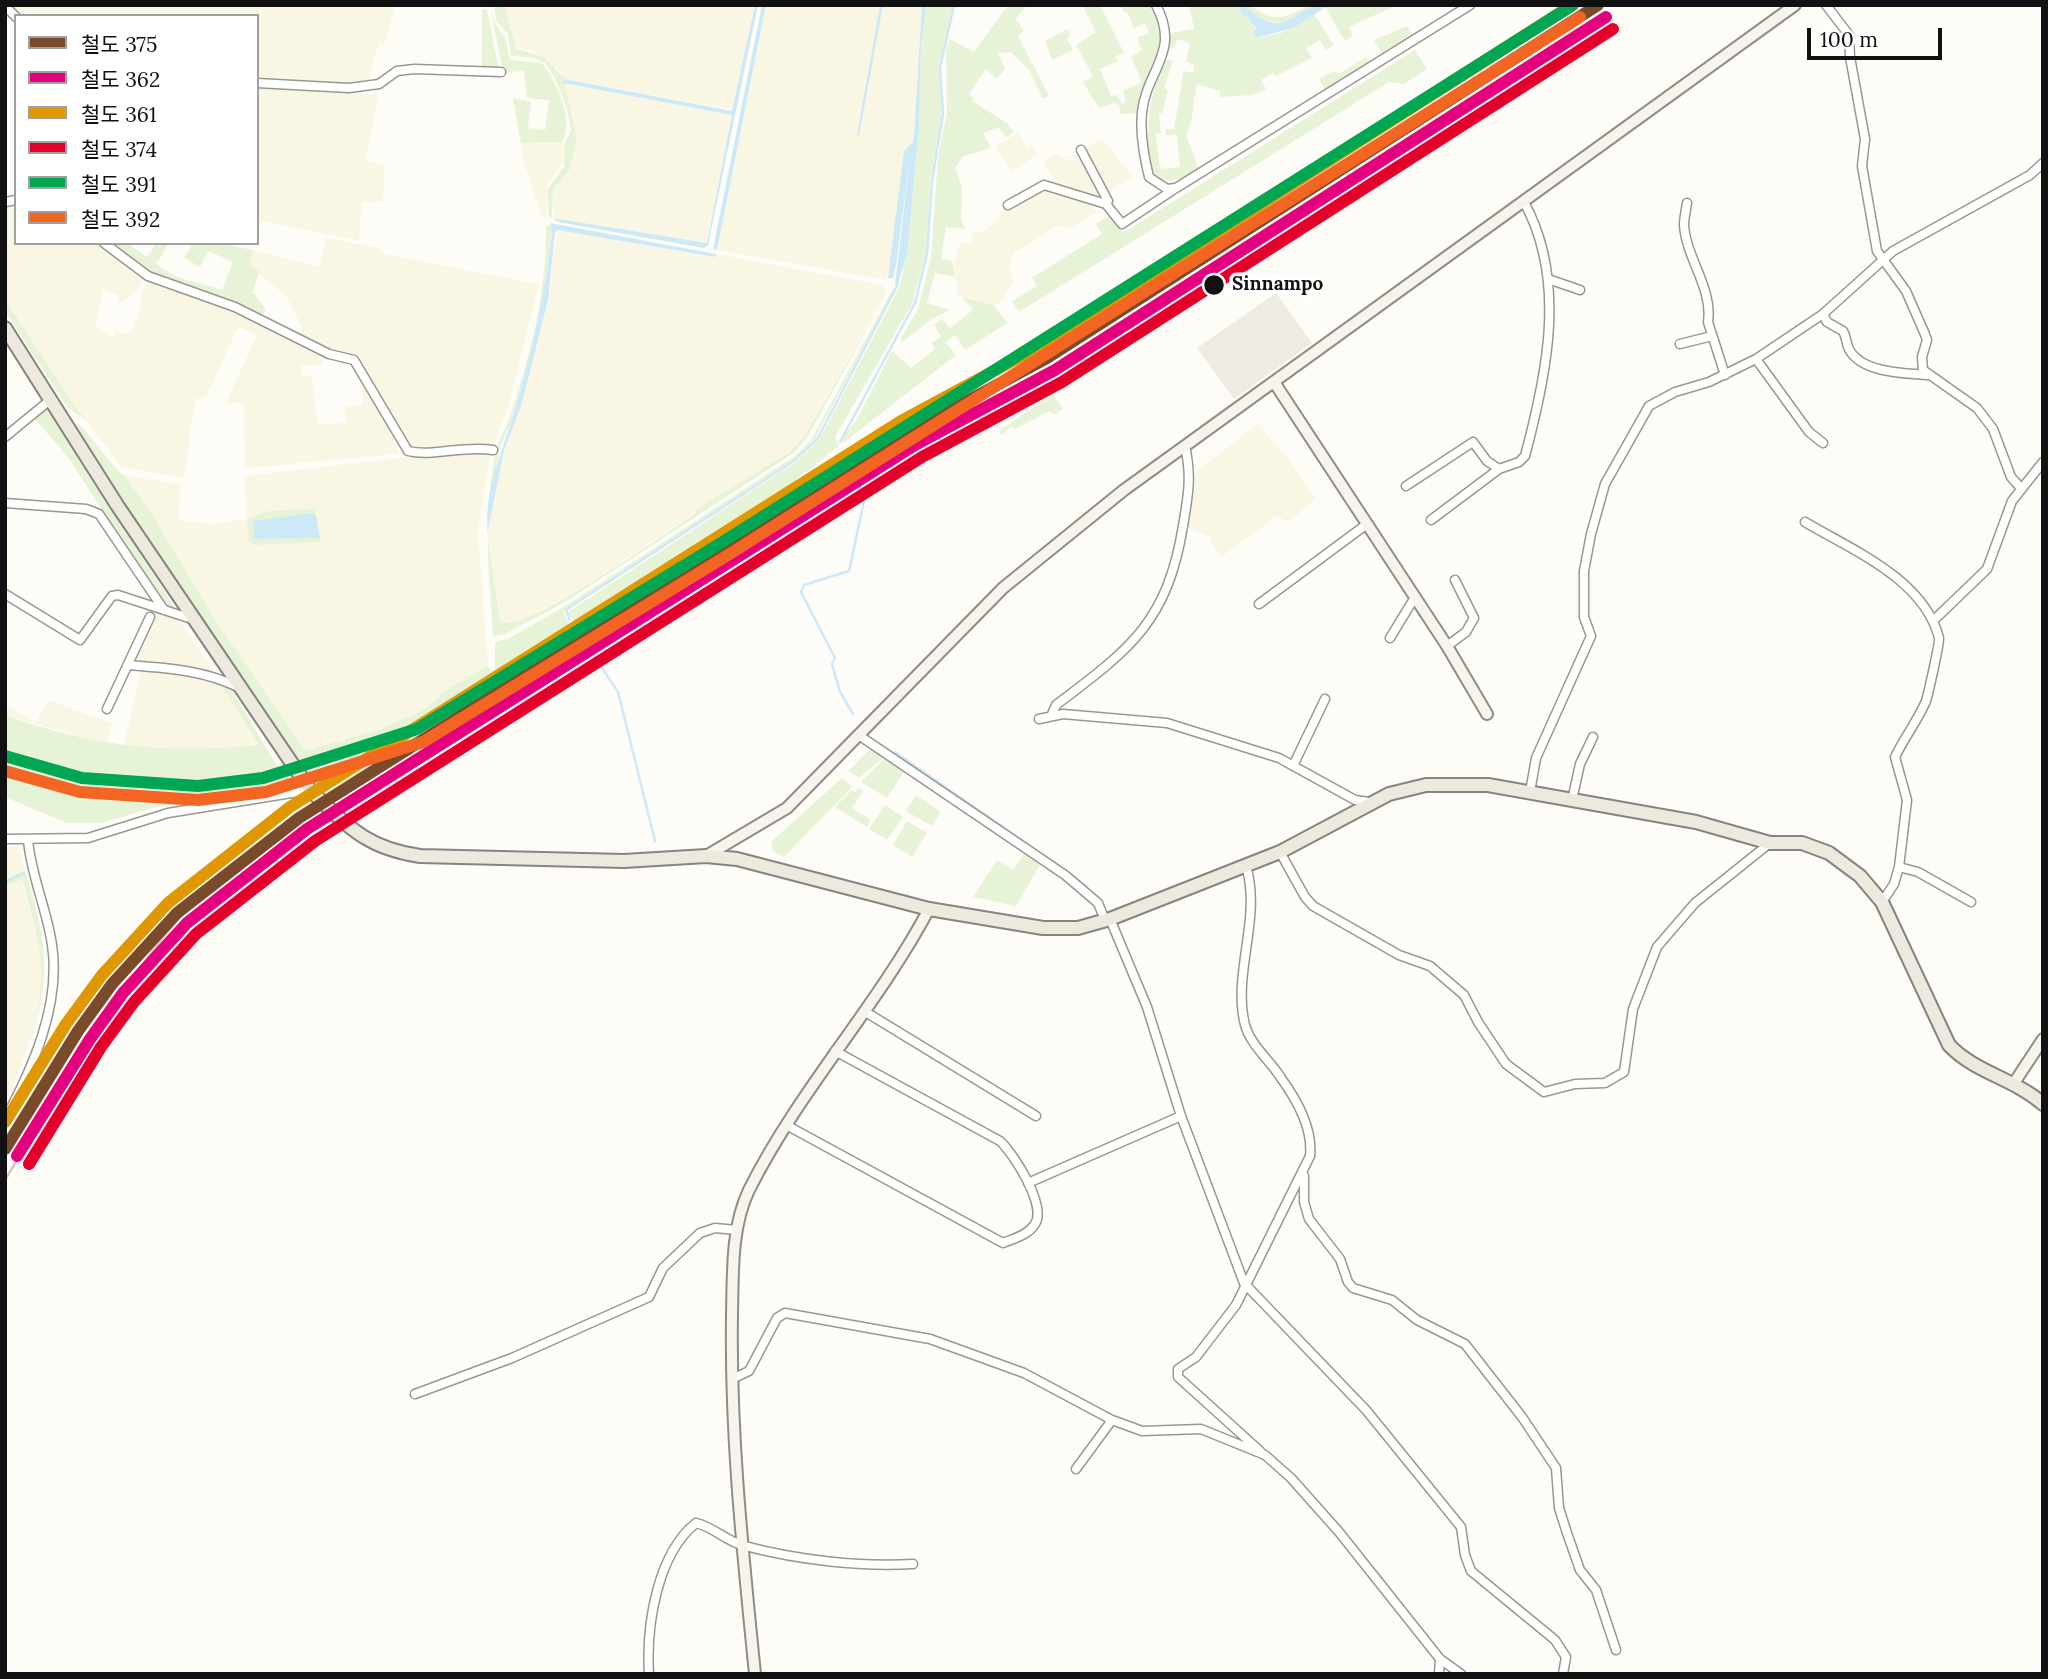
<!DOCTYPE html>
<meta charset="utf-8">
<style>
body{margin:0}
#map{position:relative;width:2048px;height:1679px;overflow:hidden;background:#fdfcf7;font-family:Lora,"Noto Sans KR",serif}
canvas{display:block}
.frame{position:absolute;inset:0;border:7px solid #111;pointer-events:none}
.legend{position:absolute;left:14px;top:14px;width:245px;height:231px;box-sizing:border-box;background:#fff;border:2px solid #a0a0a0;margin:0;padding:9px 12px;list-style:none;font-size:21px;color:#111}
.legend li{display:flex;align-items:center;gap:14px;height:35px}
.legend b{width:35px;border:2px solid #a0a0a0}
.scale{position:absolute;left:1807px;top:28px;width:135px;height:32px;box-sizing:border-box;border:4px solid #111;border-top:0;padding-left:9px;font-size:21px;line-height:24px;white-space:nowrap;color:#111;-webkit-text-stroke:5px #fff;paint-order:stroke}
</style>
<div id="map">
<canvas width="2048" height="1679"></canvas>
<div class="frame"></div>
<ul class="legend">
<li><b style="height:9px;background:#7a4b2a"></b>철도 375</li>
<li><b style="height:9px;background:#e5007d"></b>철도 362</li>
<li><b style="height:9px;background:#e09702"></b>철도 361</li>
<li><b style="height:9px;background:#e4002b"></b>철도 374</li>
<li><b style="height:9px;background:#00a651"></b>철도 391</li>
<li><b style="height:9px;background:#f26522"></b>철도 392</li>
</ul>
<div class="scale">100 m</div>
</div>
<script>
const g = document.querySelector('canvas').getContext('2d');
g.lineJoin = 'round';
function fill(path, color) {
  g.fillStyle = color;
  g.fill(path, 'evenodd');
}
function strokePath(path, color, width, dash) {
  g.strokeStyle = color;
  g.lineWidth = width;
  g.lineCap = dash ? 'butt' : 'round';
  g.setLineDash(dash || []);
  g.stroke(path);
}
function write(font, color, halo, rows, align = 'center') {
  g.font = font + ' Lora,serif';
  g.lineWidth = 7;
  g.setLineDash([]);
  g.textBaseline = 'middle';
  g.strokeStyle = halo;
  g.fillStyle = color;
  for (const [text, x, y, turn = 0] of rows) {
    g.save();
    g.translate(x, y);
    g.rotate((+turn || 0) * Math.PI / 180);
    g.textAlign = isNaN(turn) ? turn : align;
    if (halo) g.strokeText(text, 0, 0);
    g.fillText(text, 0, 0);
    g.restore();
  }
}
fill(new Path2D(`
 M8 5H396L384 44 379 43 368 79 344 86 257 81V16H18Z
 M504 5H755L734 110 564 79 557 68 534 52 514 46 515 40 504 14Z
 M766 5H880L857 135 883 5H922L914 135 913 142 904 151 894 253 886 280 717 250Z
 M563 83 733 115 707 243 559 220 554 216 553 190 570 169 577 139Z
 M257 86 378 95 366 160 385 165 383 202H362L359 241 257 220Z
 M1018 133 1027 148 1032 145 1038 155 1011 171 995 146Z
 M1102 138 1133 177 1106 192 1084 149Z
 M562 142 563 162 546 186 547 218 543 219 524 163 521 143Z
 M1080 153 1104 200 1058 186 1044 162 1054 154 1069 160Z
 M1042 188 1097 204 1094 208 1097 212 1069 229 1058 225 1018 251 1015 249 1009 266 1014 282 1004 294 1007 298 994 305 958 295 954 263 960 243H971L972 232H982L999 218 998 214Z
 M16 204V243H101L145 277 136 292 119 304V295L103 289 95 327 113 337 116 331 128 334 133 332 142 300 141 295 149 279 235 309 323 355 322 365 301 366 302 377 311 376 318 425 346 422 344 407 363 405 361 378 392 431 398 454 245 468 244 403H226L257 335 238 327 206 397 195 399 184 478 122 467 76 408 5 299V205Z
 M557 230 714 257 716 254 883 285 887 290 804 437 791 451 696 509V512L582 588 517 623H504L500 620 488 530 504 451 522 403 548 300Z
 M327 238 380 248V253L539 284 508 408 493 444 410 448 359 360 330 352 303 338 302 327 287 297 249 265 253 250 319 267Z
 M1257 424 1288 458 1316 499 1288 522 1277 516 1221 557 1210 540 1212 538 1185 526 1196 472Z
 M467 450 490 456 478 533 488 665 445 691 425 709 381 729 304 752 212 615 153 515 124 475 181 485 178 520 213 524 247 519 245 476ZM315 508 319 542 268 511Z
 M156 612 178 619 214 672 135 661Z
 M141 669 210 677 223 688 260 745 206 750 124 746Z
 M48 700 113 724 106 744 5 715 8 707 36 722Z
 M5 846 19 847 25 870 5 880Z
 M21 878 40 946 43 980 33 1033 5 1105V886Z`), '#f9f7e4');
fill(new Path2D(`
 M490 5 496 25 505 38 510 60 542 63C556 80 575 121 562 142L521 143 513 98 531 102 528 128 545 130 549 100 527 98 524 71 503 72Z
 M494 5H504L517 49 544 57 563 77 577 139 570 169 553 190 552 218 549 217 547 190 564 167V145L571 130 567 109 556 80 546 64 534 58 511 56 508 34 496 20Z
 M927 5H953L939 68 942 114 930 180 926 253 912 304 835 437 839 446 787 487 574 622 568 612 796 462 820 439 900 286 907 255 919 129 921 43Z
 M1008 5H1028L1015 19 1024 30 1018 36 1049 96 1043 99 1029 70 1011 52 998 53 1005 68 997 79 986 69 969 94 974 98 972 101 1007 123 1014 132 1005 138 999 127 983 133 991 148 962 157 955 168 962 187 961 220 965 229 946 227 941 259 952 261 955 277 935 273 927 303 950 310 932 319 902 342 900 340 918 309 931 257 938 155 947 113 946 48 950 39 974 52Z
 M1082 5H1100L1124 53 1116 56 1118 61 1100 69 1111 96 1117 95 1122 104 1126 102 1123 91 1142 82 1131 57 1142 50 1137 38 1149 33 1145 23 1134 28 1128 13H1125L1120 5H1152L1154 8 1164 31 1155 70 1139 113 1121 114 1119 106 1114 103 1099 108 1083 82 1093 76 1076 45 1096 32Z
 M1189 5H1235L1256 29 1257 38 1281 33 1314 14 1334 45 1326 50 1320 40 1306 48 1312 58 1276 76 1273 73 1261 80 1266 89 1252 95 1220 97V91L1197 84C1192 102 1195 117 1186 134L1199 170C1180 179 1168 188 1151 170L1146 134 1149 133C1148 104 1155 86 1165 59L1173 61 1164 88 1168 90 1162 113 1159 114 1161 133 1156 134 1160 169 1180 167 1177 135H1166V129H1174L1184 71 1193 73 1195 65 1186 61 1190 43 1177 39 1174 48 1169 47 1170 33 1194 29Z
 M1243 5C1257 5 1264 20 1281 17 1296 15 1303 5 1319 5 1286 25 1274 32 1243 5Z
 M1329 5H1397L1349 27 1353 36 1345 41 1325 7Z
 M487 9 499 71 482 70V10Z
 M1407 26 1412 35 1382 53 1374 40Z
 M1067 29 1071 35 1067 39 1073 50 1052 60 1045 41Z
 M1415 50 1427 69 1404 84 1389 82 1019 312 1012 301 1037 286 1032 278 1102 234 1096 224 1111 214 1123 233Z
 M1366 57 1370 64 1326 91 1319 79 1335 71 1339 74Z
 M546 225 552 227 544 305 515 413 500 447 489 509 487 529 500 620 504 623C535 626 664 534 696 513V509L791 451 804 437 887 293 808 436 795 452 565 602 505 634 493 636C489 572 483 520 495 455 498 439 508 425 512 410 532 350 547 288 546 225Z
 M108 243H127L147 257 157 243H169L156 264 177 277 222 290 233 262 208 251 200 267 184 258 193 243H219L253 250 249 265 259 271 253 292 266 310 261 316 149 275Z
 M895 285 893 293 815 438 794 460 565 609 563 613 570 625 516 660 517 665 428 718 381 737 299 763 205 627 72 421 84 429 118 471 124 475 153 515 212 615 305 751 381 729 425 709 445 691 488 665 490 670 495 669V642L508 639 567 605 795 456 811 440Z
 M962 297 994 305 1007 323 965 350 955 335 946 342 956 355 843 443 842 438 856 421 892 351 911 368 935 349 932 343 941 336 934 325 942 319 950 328 973 310Z
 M5 299 76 408 87 421 67 407 5 311Z
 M1053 394 1063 409 1053 415 1050 411 1014 429 1011 426 1002 435 999 431Z
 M46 406 176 610 165 608 68 457 34 418Z
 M315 508 316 515 309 513 254 521V539L320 538V542L254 545 249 541 247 519 268 511Z
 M210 677 231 689 279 769C191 791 91 785 5 753V715C93 747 167 754 259 745L223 688Z
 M495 688 328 796 306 772 399 741Z
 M872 747 885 756 859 778 849 771Z
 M886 757 905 770 887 798 861 782Z
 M5 760C98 791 192 797 288 777L291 783 289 787 156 807 101 823H67L5 797Z
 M842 778 852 787 784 857 774 852 771 845 773 840Z
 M858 788 863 791 852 808 871 820 867 827 835 807 852 790 856 792Z
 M916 795 941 812 932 826 906 811Z
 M885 805 903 817 887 840 869 829Z
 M907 821 927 833 912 857 893 845Z
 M1024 854 1040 865 1016 906 973 897 997 860 1013 870Z
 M25 870C44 932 53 969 33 1033 49 969 39 940 22 879L5 886V880Z`), '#e7f3d7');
fill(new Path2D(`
 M1276 293 1312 343 1234 399 1197 348Z`), '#edebe2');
fill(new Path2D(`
 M755 5H758L708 245 704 248 558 222 552 218 707 243 732 115 563 83 564 79 732 111Z
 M762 5H766L717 250 713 249Z
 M880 5H883L859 136 857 135Z
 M922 5H927L921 43 919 129 907 255 898 284 895 285 911 149 896 265 893 278H888L904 151 913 142 914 135Z
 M1235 5H1243C1290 46 1288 5 1329 5L1295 27 1257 38 1254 34 1256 28Z
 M550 223 716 254 715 257 557 230 555 233 548 300 522 403 504 451 488 530C483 492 504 447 515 410 533 350 545 294 552 232Z
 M309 513 316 515 320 538 254 539V521Z`), '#cde8f7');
strokePath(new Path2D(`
 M840 442 915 303 927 254 932 180 943 114 940 68 954 5
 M853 473 864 501 849 571 804 585 801 592 835 658 832 664 840 692 853 714
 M570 620 566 610 570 607 794 461 818 438 898 284
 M588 647 618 692 655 841
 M895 752 1059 866
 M1070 874 1087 887
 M5 882 24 873`), '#cde8f7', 2.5);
const street = new Path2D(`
 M1156 5C1181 52 1147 69 1142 112 1140 133 1144 157 1149 177L1167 189 1176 188 1470 5
 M1826 5 1849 35 1850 57 1865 139 1862 166 1877 251 1906 291 1924 332 1927 340 1922 357 1923 370 1977 408 1993 429 2011 477 2020 487
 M5 6 16 17
 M257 83 349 88 379 84 397 71 414 69 501 72
 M1081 150 1108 201 1106 204
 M5 202 16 200
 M1687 203C1686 210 1684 218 1684 225 1686 258 1713 288 1708 322L1725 375
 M1008 205 1044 185 1106 204 1122 224 1173 190
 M104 243 148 276 235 307 329 354 354 360 408 451C434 457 463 445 493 450
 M1548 279 1580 290
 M1823 314 1827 322 1843 331C1847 338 1846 345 1850 351 1864 373 1904 373 1927 375
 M1680 344 1712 336
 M1756 359 1809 432 1823 443
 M5 437 50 400
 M1406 486 1473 442 1487 461 1499 469 1519 462 1525 456C1547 374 1567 280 1524 202
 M5 503 86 509 99 514 164 610
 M1431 520 1499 469
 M1805 522C1852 550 1924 579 1939 638 1940 642 1928 695 1926 701 1918 720 1904 738 1895 757L1907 800 1899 867 1894 884 1882 902
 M5 594 80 640 112 596 118 595 192 619
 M1259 604 1367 524
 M1933 621 1987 569 2012 501 2043 462
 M1390 638 1415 597
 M1447 646 1466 632 1474 618 1455 580
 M128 665C166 668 203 670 238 687
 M107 709 150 617
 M1052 714 1056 705C1130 649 1167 623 1183 526 1188 496 1192 477 1185 446
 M1039 719 1063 714 1167 723 1279 758 1355 800 1369 802
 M860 736 1065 875 1098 903 1105 920
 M1293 766 1325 699
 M1530 792 1536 758 1591 636 1584 617V571L1591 534 1605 484 1649 406 1675 392 1709 382 1756 359 1823 314 1893 251 2030 175 2043 163
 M1572 800 1580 764 1593 737
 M5 839 88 838 168 813 310 790
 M1280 852 1305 897 1313 906 1399 955 1430 966 1464 995 1478 1022 1506 1064 1544 1092 1575 1084 1605 1083 1624 1072 1633 1009 1657 947 1695 903 1770 843
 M1246 866C1262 918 1232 973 1245 1025 1251 1046 1270 1060 1281 1078 1297 1100 1313 1129 1310 1156L1236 1305 1196 1357 1178 1369V1377L1260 1451
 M1899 867 1918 872 1971 902
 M1110 919 1147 1007 1181 1116 1244 1283 1366 1410 1461 1527 1465 1555 1471 1571 1555 1640 1566 1657 1563 1674
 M864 1011 1036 1116
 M5 1119C33 1068 61 1004 52 945 47 909 31 876 28 840
 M788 1126 1003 1243C1015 1238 1028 1235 1035 1224 1047 1206 1014 1154 1000 1141L835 1051
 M1304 1176V1202L1309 1219 1340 1259 1348 1282 1353 1288 1392 1300 1417 1320 1465 1344 1522 1417 1556 1468 1559 1508 1567 1533 1580 1570 1596 1590 1616 1650
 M1028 1183 1181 1116
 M732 1379 749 1371 777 1318 785 1313 930 1339 1024 1373 1112 1420 1142 1431 1201 1429 1265 1455 1291 1478 1339 1532 1440 1659 1461 1674
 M415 1394 512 1358 649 1297 663 1268 700 1233 715 1228 737 1230
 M1076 1469 1112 1420
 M649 1674C646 1626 657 1554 696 1523 714 1527 727 1542 745 1546 798 1560 859 1567 913 1564
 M1439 1674 1440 1659`);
const secondary = new Path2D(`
 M1274 382 1447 646 1487 714
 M706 856 787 808 1003 588 1124 490 1795 5
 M2014 1083 2043 1039
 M755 1674C743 1554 730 1435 732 1315 733 1274 731 1227 749 1190 799 1090 877 1007 929 909`);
const primary = new Path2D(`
 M5 328 117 505 310 790C348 826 365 848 420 856L624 861 706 856 737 859 929 909 1043 928H1078L1110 919 1280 852 1389 794 1426 785H1488L1696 822 1770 843H1802L1829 853 1860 876 1882 902 1949 1045C1974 1072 2015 1079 2043 1104`);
strokePath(street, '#979795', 11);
strokePath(secondary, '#8e8d8b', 14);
strokePath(primary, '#858482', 16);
strokePath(street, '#fffffe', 8);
strokePath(secondary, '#f6f4eb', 10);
strokePath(primary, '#ede9dc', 12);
strokePath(new Path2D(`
 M5 1180C67 1079 127 970 210 884`), '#d9c6c7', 2.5);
strokePath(new Path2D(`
 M5 1149 78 1031 112 984 177 913 299 818 908 433 1047 358 1598 5`), '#7a4b2a', 12);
strokePath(new Path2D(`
 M17 1156 90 1039 123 993 187 923 307 829 915 445 1055 370 1606 17`), '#e5007d', 12);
strokePath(new Path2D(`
 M5 1122 66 1024 102 975 168 903 290 807 901 421 1040 346 1572 5`), '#e09702', 12);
strokePath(new Path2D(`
 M29 1164 101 1047 134 1002 196 934 315 841 922 457 1062 382 1613 29`), '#e4002b', 12);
strokePath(new Path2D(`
 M5 756 82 778 198 786 263 778 417 729 721 543 1573 5`), '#00a651', 12);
strokePath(new Path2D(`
 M5 771 80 792 198 800 266 792 423 742 728 555 1580 17`), '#f26522', 12);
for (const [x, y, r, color] of [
 [1214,285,11,"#111"]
]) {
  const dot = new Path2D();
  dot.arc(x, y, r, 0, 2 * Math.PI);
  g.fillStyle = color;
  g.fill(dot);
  strokePath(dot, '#fff', 2.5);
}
write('bold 19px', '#111', '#fff', [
 ["Sinnampo",1232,285]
], 'left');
</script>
